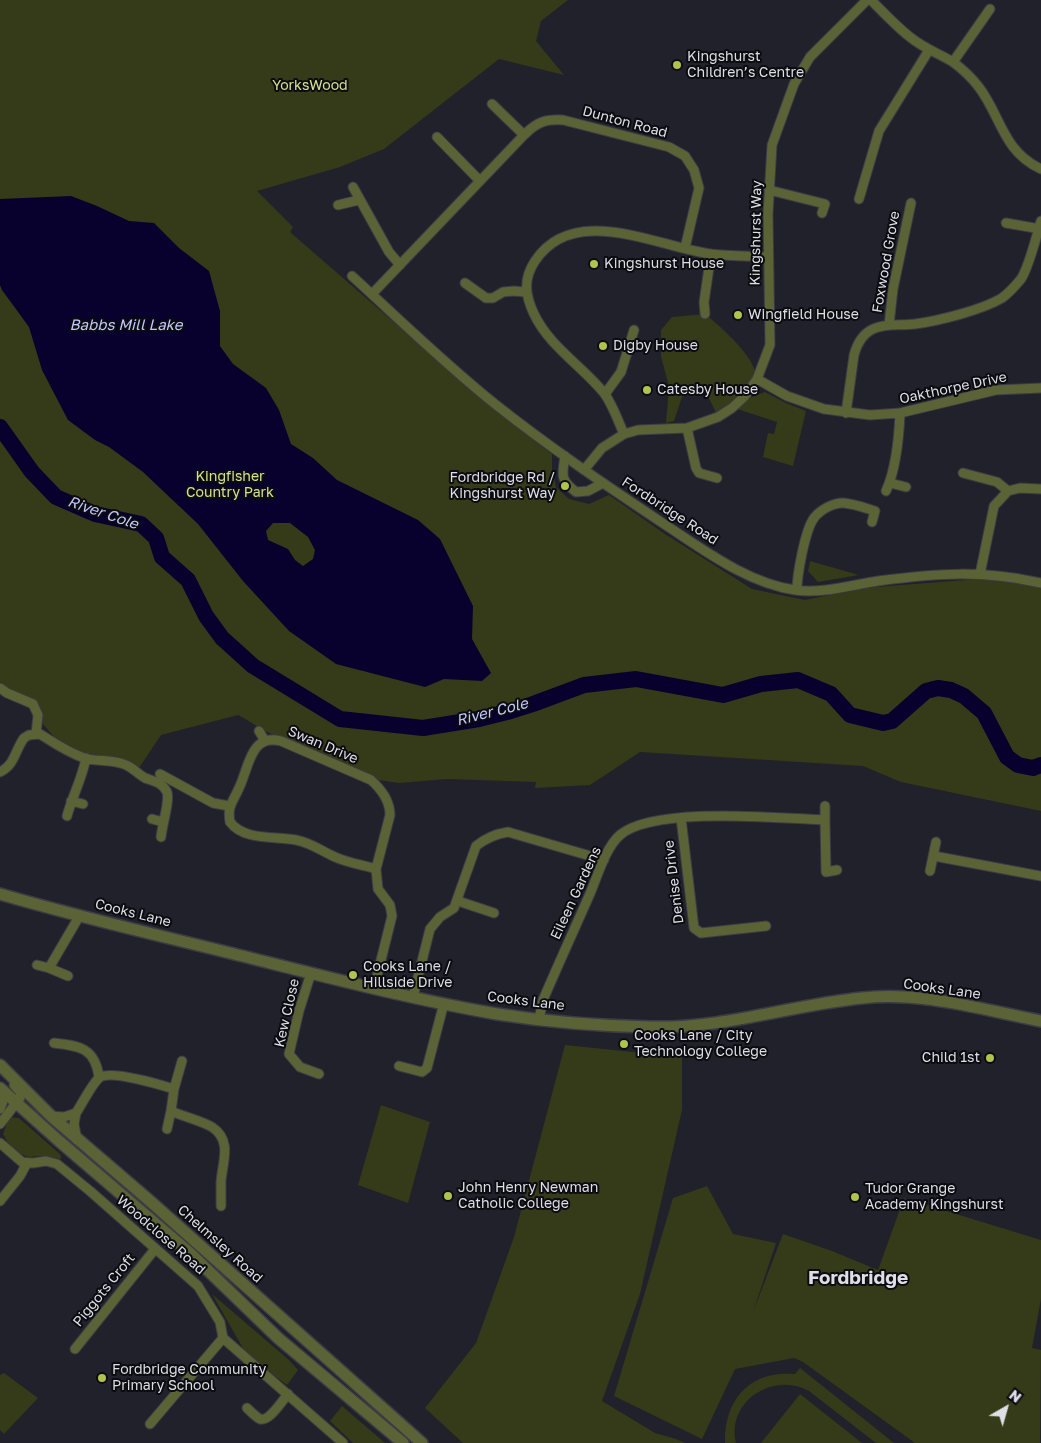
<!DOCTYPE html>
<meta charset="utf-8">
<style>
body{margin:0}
#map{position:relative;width:1041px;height:1443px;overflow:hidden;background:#20212b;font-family:"Golos Text",sans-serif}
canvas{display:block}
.north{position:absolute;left:981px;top:1383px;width:50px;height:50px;-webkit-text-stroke:4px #0b0b10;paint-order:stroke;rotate:38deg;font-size:14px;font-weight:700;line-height:20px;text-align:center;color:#dedfe6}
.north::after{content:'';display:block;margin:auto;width:18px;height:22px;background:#dedfe6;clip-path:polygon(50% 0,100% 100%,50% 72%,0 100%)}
</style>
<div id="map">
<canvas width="1041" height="1443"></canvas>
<div class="north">N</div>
</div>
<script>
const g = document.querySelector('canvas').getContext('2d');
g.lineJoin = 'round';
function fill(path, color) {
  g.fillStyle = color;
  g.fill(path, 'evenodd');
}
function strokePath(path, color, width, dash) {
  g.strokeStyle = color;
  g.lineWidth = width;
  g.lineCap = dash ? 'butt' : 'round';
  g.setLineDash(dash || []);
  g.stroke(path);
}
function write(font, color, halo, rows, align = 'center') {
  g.font = font + ' "Golos Text",sans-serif';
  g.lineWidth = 4;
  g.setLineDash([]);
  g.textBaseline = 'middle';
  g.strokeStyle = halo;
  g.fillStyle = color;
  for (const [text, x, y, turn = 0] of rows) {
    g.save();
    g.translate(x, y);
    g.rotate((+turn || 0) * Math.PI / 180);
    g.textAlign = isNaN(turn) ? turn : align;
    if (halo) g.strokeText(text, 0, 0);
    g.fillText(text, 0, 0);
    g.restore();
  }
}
fill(new Path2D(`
 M0 0H568L541 21 536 41 564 75 499 59 384 149 340 167 257 191 293 227 290 232 502 416 552 454V469L556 487 569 499 589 504 609 495 665 534 752 589 805 600 863 588 978 579 1015 582 1041 588V811L901 782 863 766 640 752 590 785 535 788 536 782 447 779 399 783 378 780 282 738C266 733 253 723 238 715L161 735 139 768 126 761 81 752 60 744 43 724 41 710 34 701 10 691 0 682Z
 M705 314C722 328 755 356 757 379L718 417 704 388 682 397 674 421 666 423 669 386 661 357V330L672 317Z
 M765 392 786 403 806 411 793 466 763 457 768 433 774 434 777 422 737 409 749 398Z
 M810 561 859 575 818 582 808 571Z
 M565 1045 682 1057V1110L640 1294 602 1401 655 1433 676 1439 685 1443H463L425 1408 476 1343 514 1237Z
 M381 1105 430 1122 408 1203 358 1185Z
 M9 1117 19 1118 61 1155V1159L40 1156 29 1157 20 1154 9 1145 3 1134Z
 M707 1186 733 1234 776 1243 753 1312 783 1234 832 1251 878 1270 904 1198 1041 1240V1299L1032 1348 1041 1350 1040 1443H915L803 1362 794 1358 735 1369 702 1439 614 1396 673 1198Z
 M212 1294 289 1360 298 1370 287 1385 260 1365 244 1350Z
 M800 1368 894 1443H876L809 1391C774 1371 726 1401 736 1443H725C724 1399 750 1370 795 1374Z
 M4 1373 38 1398 4 1434 0 1430V1375Z
 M800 1394 862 1443H761Z
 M342 1406 385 1443H353L330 1421Z`), '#353a18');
fill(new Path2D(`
 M71 196 97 206 129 221 154 223 179 248 209 271 220 311V346L233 364 266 388 279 410 291 444 313 458 337 480 418 520 440 539 473 606 472 639 491 673 482 681 444 679 425 687 336 664 289 631 243 581 198 524 143 472 109 447 95 440 68 420 42 370 29 327 2 290 0 285V199ZM273 523H290L308 537 315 550 313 559 303 566 295 560 288 549 268 540 266 531Z`), '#08012e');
strokePath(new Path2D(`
 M0 427 32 472 56 497 95 514 141 524 156 538 162 557 188 580 206 616 222 638 253 666 340 719 423 728 479 719 511 711 533 704 584 685 636 679 723 695 761 684 798 680 831 694 850 715 883 723 892 721 926 691 938 688 951 690 964 696 984 713 1007 757 1018 765 1033 768 1041 765`), '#08012e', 16);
const minor = new Path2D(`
 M871 0C883 12 896 26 910 37 923 48 938 53 953 62 961 68 971 77 978 86 1001 115 1002 151 1041 169
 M953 62 990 9
 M492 104 524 135
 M437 137 480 181
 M353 187 389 252 400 265
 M769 190 825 204 822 213
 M859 199 879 131 929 50
 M338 205 359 200
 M1006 223 1041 229
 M352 276C399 319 445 364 495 404 549 447 607 486 664 524 704 550 747 583 795 590 823 594 851 585 878 581 938 573 982 570 1041 583
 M465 283 486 298H493L503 292 514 291 525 292
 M372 294 524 135C537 122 545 119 563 120L669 147 685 156 694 170 699 188 685 248
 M705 314 704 302 711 254
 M889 325 893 289 911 203
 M757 379 787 396 824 409 870 415 900 413 996 390 1041 388
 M605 394 621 372 634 330
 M846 413 854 355C857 344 862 334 873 329 886 323 901 326 915 324 938 321 982 310 1002 298 1009 293 1016 285 1021 279 1029 267 1036 237 1041 221
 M687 428 696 468 699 473 717 478
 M624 434C618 421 613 405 604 393 582 366 549 346 534 314 525 295 523 279 535 261 574 202 658 247 711 254 730 256 749 256 768 257
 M565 456C562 475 560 480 576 492L588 491 603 483
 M584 470 602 448 624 434 638 430 687 428 718 417 732 408 745 396 757 379 770 345 768 214 772 145 794 84 810 57 867 0
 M963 473 997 482 1008 491
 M890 483 906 487
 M886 491C896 469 899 437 900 413
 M980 574 994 506 1008 491 1020 488 1041 489
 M797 590C797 575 805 530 814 518 820 510 834 502 844 503 854 504 865 508 875 511L872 522
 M0 688 7 693 33 704 38 715 36 734
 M259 731 265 741
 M0 772C15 765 15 750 24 738L29 735 40 734C54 743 67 752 84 758 97 762 113 759 126 765 133 768 138 774 145 778 153 781 162 782 167 792 170 800 162 826 161 837
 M160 774 213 803 229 806
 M71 801 83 804
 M825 806V820
 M67 816C72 797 82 779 86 758
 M681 818 694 928 701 933 766 926
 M152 819 163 822
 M934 856 1041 876
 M930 871 936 842
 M458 901 494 913
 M37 965 49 968 68 976
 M49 968 80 915
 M311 973 299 1011 289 1054 300 1067 319 1074
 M374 988 392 916 390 905 378 889 376 869C363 865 348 863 335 857 321 851 312 843 296 840 276 836 244 841 230 822 227 806 233 802 239 788 249 768 250 733 281 741L371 780C381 789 390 801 390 815L376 869
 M413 997 430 929 440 917 454 908 476 846C486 838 495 834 508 832L604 860
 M539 1019 543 1000C558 965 574 930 589 896 597 878 605 848 620 835 654 806 779 818 825 820L826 872 837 870
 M54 1043C80 1046 95 1048 99 1077
 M399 1066 422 1072 427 1068 444 1003
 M174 1089 182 1061
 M0 1109 3 1101 2 1091
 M76 1113C82 1104 92 1084 99 1078 109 1069 161 1085 174 1089L171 1111C182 1116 202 1121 212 1127 233 1141 222 1163 221 1182 221 1190 221 1198 221 1206
 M51 1116 64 1117 76 1113 74 1124 77 1140
 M0 1124 20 1098 21 1093 14 1085
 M167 1129 171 1111
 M0 1143 22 1162 33 1163 46 1161 57 1164 90 1191 198 1286 220 1322 223 1338 343 1443
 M0 1201 20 1176 27 1163
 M75 1349 155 1249
 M247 1408C250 1411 256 1417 260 1419 269 1422 282 1401 288 1394
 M150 1424 223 1338`);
const tertiary = new Path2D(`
 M0 894C78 917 158 935 238 955 323 976 410 999 497 1014 548 1022 600 1026 651 1027 723 1029 791 1005 862 998 921 991 983 1010 1041 1021
 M0 1065 51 1116 150 1201 422 1443
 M0 1088 59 1141 191 1254 278 1338 403 1443`);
strokePath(minor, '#3b3c45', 11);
strokePath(tertiary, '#3b3c45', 14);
strokePath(minor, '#5b6236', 9);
strokePath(tertiary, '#5b6236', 11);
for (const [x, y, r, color] of [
 [677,65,5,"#b2c34c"],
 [594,264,5,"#b2c34c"],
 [738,315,5,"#b2c34c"],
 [603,346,5,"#b2c34c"],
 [647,390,5,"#b2c34c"],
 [565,486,5,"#b2c34c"],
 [353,975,5,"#b2c34c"],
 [624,1044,5,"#b2c34c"],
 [990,1058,5,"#b2c34c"],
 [448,1196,5,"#b2c34c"],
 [855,1197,5,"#b2c34c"],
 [102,1378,5,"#b2c34c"]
]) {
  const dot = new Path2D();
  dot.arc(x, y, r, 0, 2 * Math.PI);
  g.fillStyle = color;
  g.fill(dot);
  strokePath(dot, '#0b0b10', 2);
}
write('14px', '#dedfe6', '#0b0b10', [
 ["Kingshurst",687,57],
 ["Children’s Centre",687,73],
 ["Kingshurst House",604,264],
 ["Wingfield House",748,315],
 ["Digby House",613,346],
 ["Catesby House",657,390],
 ["Fordbridge Rd /",555,478,"right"],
 ["Kingshurst Way",555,494,"right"],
 ["Cooks Lane /",363,967],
 ["Hillside Drive",363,983],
 ["Cooks Lane / City",634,1036],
 ["Technology College",634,1052],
 ["Child 1st",980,1058,"right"],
 ["John Henry Newman",458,1188],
 ["Catholic College",458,1204],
 ["Tudor Grange",865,1189],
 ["Academy Kingshurst",865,1205],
 ["Fordbridge Community",112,1370],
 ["Primary School",112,1386]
], 'left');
write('14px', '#d3e388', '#0b0b10', [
 ["YorksWood",310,86],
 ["Kingfisher",230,477],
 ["Country Park",230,493]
]);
write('14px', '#dedfe6', '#0b0b10', [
 ["Dunton Road",625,122,15],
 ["Kingshurst Way",756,233,-89],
 ["Foxwood Grove",886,262,-80],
 ["Oakthorpe Drive",953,388,-12],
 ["Fordbridge Road",670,511,33],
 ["Swan Drive",323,745,23],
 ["Denise Drive",674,882,-97],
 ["Eileen Gardens",576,893,-65],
 ["Cooks Lane",133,913,14],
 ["Cooks Lane",942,989,8],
 ["Cooks Lane",526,1001,7],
 ["Kew Close",287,1013,-77],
 ["Woodclose Road",161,1235,41],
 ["Chelmsley Road",220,1244,42],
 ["Piggots Croft",104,1290,-51]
]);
write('italic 15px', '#c1c8fa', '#0b0b10', [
 ["Babbs Mill Lake",126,325],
 ["River Cole",103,513,19],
 ["River Cole",492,712,-14]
]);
write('bold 19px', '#dedfe6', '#0b0b10', [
 ["Fordbridge",858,1278]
]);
</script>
